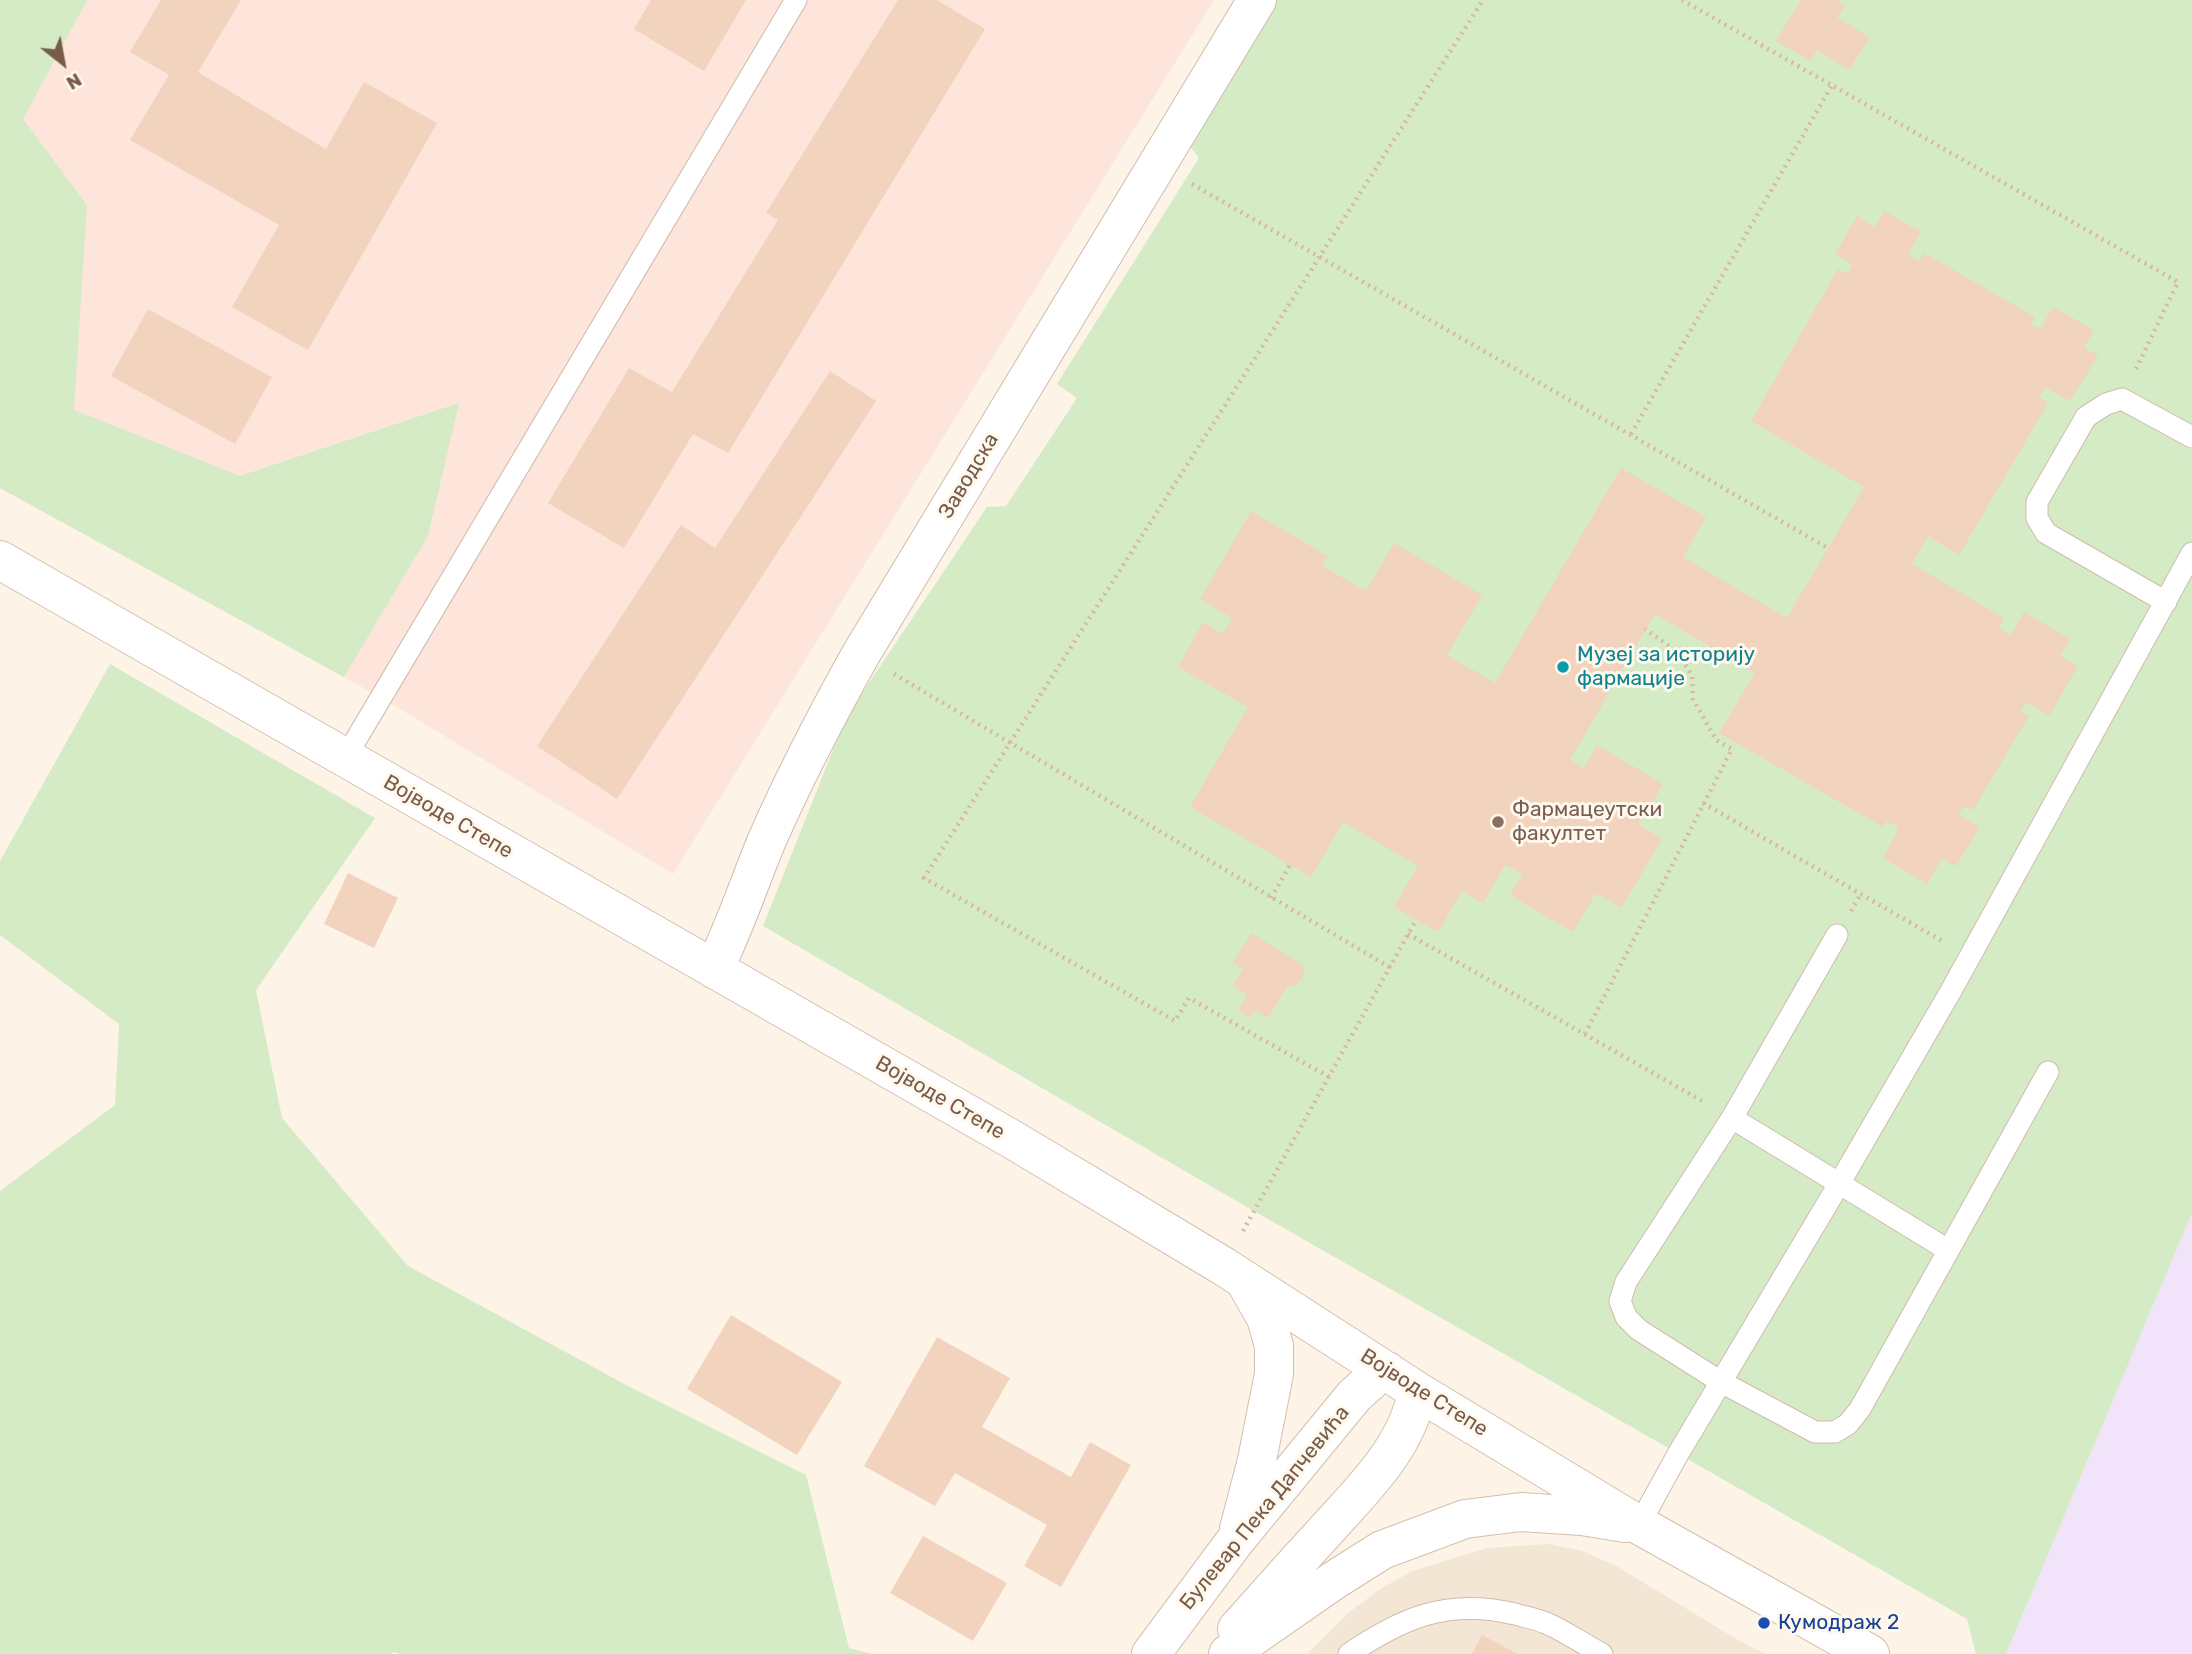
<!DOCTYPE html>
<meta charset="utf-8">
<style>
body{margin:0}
#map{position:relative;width:2192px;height:1654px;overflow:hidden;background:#fdf4e7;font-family:Rubik,sans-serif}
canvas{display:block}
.north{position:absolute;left:28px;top:28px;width:70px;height:70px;-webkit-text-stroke:5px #fff8ed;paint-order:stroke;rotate:149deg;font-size:19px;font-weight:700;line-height:28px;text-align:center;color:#775b4b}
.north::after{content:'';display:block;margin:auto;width:24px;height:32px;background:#775b4b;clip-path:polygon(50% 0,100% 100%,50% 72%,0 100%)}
</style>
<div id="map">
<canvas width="2192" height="1654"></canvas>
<div class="north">N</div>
</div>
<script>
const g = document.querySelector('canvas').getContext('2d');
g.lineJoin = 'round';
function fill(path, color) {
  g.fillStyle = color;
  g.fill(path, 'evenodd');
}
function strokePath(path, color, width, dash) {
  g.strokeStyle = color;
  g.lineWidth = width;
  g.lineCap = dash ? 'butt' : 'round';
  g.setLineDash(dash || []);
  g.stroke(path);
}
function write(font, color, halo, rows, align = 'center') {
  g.font = font + ' Rubik,sans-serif';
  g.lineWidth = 6;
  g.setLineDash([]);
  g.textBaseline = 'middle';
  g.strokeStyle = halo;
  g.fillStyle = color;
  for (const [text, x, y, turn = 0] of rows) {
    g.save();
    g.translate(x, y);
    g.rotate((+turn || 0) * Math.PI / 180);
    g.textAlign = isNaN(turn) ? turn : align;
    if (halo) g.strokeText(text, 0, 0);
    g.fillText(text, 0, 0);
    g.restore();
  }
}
fill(new Path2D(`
 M1548 1544 1583 1551 1618 1567 1738 1640 1765 1654H1307L1348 1613 1382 1588 1412 1571 1487 1548Z`), '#f4e6d5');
fill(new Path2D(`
 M0 0H1214L673 874 380 697 0 488Z`), '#fde5db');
fill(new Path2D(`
 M2192 1213V1654H2006Z`), '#f1e3f9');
fill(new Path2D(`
 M0 0H87L23 119 87 205 74 410 240 476 459 403 428 536 344 677 0 488Z
 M1273 0H2192V1213L2006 1654H1976L1967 1619 1233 1199 763 926 846 717 987 507 1006 506 1077 398 1057 384 1199 158 1185 140Z
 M110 664 375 818 256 990 282 1118 408 1266 626 1385 806 1475 849 1648 872 1654H400L394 1652 391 1654H0V1191L115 1105 119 1024 0 935V861Z`), '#d4ebc5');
fill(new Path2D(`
 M161 0H241L198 72 326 149 364 82 437 123 308 350 232 307 279 225 130 140 169 75 130 52Z
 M651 0H746L704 71 634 29Z
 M898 0H937L985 29 728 453 693 434 624 548 548 503 629 368 672 392 778 220 766 213Z
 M1801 0H1837L1845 5 1837 18 1870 37 1849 70 1817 50 1810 61 1776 41Z
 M1884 211 1921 232 1908 254 1919 261 1924 253 2035 317 2031 324 2040 329 2053 307 2094 330 2084 347 2098 356 2070 401 2045 387 2039 397 2048 403 1959 555 1928 536 1912 564 2004 618 1999 628 2011 635 2024 612 2070 639 2060 656 2078 666 2049 716 2026 702 2021 711 2029 716 1973 810 1964 806 1958 815 1980 827 1956 866 1942 858 1927 884 1883 858 1899 828 1887 821 1883 827 1719 733 1755 673 1655 614 1570 760 1584 768 1597 745 1663 784 1639 825 1662 839 1621 908 1596 893 1573 932 1510 895 1523 874 1505 865 1483 903 1462 891 1438 932 1394 907 1418 866 1343 822 1311 877 1190 807 1248 707 1178 667 1203 622 1223 634 1232 618 1200 599 1251 511 1328 556 1322 566 1366 591 1394 543 1482 595 1447 655 1495 683 1621 468 1706 517 1683 557 1787 618 1864 487 1751 421 1838 269 1848 274 1852 264 1835 254 1857 216 1875 227Z
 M148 309 272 377 235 444 111 376Z
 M830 371 876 401 617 799 537 746 681 525 715 548Z
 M348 873 398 898 374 948 324 924Z
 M1251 933 1302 964 1304 972 1302 980 1295 985 1287 987 1268 1018 1255 1010 1250 1018 1238 1010 1247 995 1233 986 1243 969 1233 963Z
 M731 1315 842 1382 797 1455 687 1389Z
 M937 1337 1010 1378 982 1427 1071 1477 1090 1442 1131 1465 1061 1587 1024 1566 1047 1525 955 1473 935 1506 864 1466Z
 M923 1536 1007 1583 973 1641 890 1593Z
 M1482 1635 1518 1654H1472Z`), '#f2d3be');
const lane = new Path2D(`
 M2166 602 2046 533 2037 518V502L2086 417 2106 404 2122 399 2192 437
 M345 758 796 0
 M1837 935 1732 1118 1626 1282 1620 1301 1626 1317 1639 1330 1721 1382 1815 1432H1835L1848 1424 1860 1409 2048 1072
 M1732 1118 1948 1250
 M1639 1525 1678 1454 1839 1184 1952 989 2192 553
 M1349 1654C1403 1617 1449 1598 1515 1614 1525 1617 1536 1619 1546 1623 1565 1631 1583 1644 1602 1654`);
const street = new Path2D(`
 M714 969C735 927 749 883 767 840 795 776 827 715 861 654L1257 0`);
const secondary = new Path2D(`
 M0 560 1015 1141 1223 1266 1417 1391 1639 1525 1870 1654
 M1239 1529 1257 1460 1274 1374V1346L1266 1318 1245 1281
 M1237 1629C1265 1598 1292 1567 1320 1537 1357 1495 1408 1449 1417 1391
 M1151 1654 1235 1541 1354 1396 1374 1378 1387 1371
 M1228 1654 1333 1581 1382 1550 1465 1519 1521 1512 1582 1516 1625 1523`);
strokePath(lane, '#cfbcad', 23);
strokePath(street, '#cfbcad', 40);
strokePath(secondary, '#d4bead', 40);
strokePath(new Path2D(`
 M1682 0 2178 282 2134 373
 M1192 184 1828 548
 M1631 434 1832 85
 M894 674 1391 968
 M1703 803 1942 941
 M1271 898 1290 865
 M1851 911 1861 894
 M1408 934 1704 1102
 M1585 1034 1732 749 1716 740 1693 699 1692 676 1678 652 1645 629
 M1329 1077 1189 998 1175 1021 924 878 1483 0
 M1243 1231 1416 920`), '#d8b6a1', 4.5, [2, 5]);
strokePath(lane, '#fff', 21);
strokePath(street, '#fff', 38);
strokePath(secondary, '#fff', 38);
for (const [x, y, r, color] of [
 [1563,667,7,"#0f9aa8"],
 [1498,822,7,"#8d6e63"],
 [1764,1623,7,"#1a4fb4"]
]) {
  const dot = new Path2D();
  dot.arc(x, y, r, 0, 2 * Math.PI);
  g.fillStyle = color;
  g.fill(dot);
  strokePath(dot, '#fff8ed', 2.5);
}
write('21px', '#775b4b', '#fff8ed', [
 ["Заводска",969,476,-59],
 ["Војводе Степе",448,817,30],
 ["Војводе Степе",940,1098,30],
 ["Војводе Степе",1424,1393,32],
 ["Булевар Пека Дапчевића",1265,1508,-51]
]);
write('21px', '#0d838f', '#fff8ed', [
 ["Музеј за историју",1577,655],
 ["фармације",1577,679]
], 'left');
write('21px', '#785e54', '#fff8ed', [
 ["Фармацеутски",1512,810],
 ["факултет",1512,834]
], 'left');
write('21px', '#164399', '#fff8ed', [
 ["Кумодраж 2",1778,1623]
], 'left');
</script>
